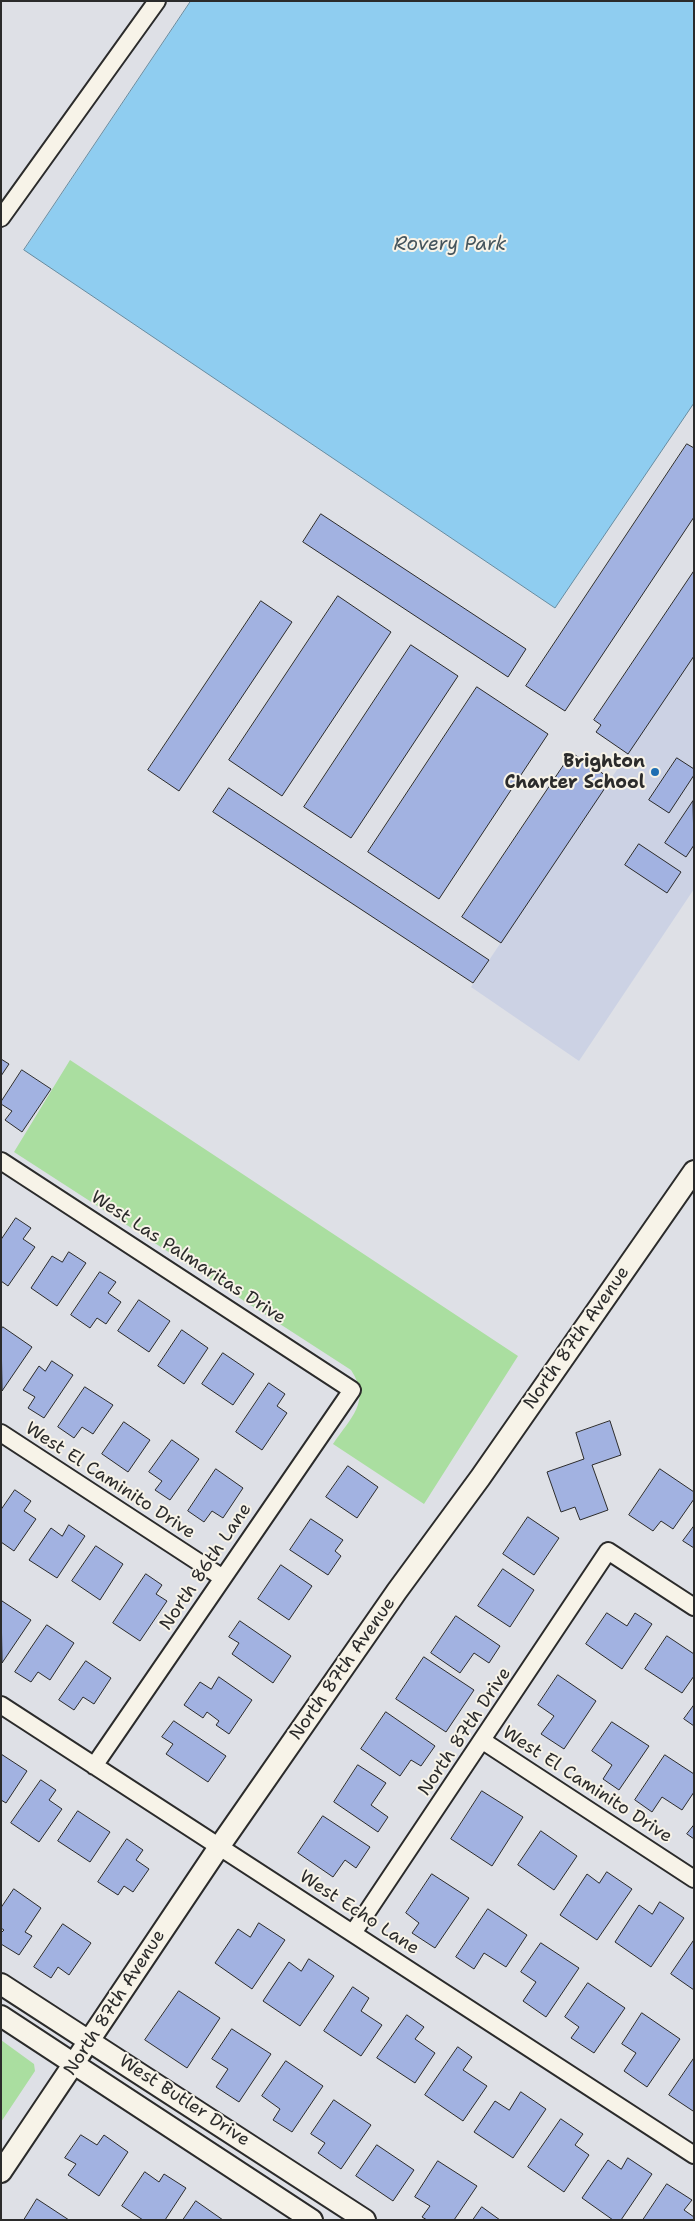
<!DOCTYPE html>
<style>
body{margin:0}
#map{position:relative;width:695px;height:2221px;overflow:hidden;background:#dee0e6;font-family:"Shantell Sans",sans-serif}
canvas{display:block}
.frame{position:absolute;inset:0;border:2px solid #2b2b2b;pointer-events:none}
</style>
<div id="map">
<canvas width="695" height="2221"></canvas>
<div class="frame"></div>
</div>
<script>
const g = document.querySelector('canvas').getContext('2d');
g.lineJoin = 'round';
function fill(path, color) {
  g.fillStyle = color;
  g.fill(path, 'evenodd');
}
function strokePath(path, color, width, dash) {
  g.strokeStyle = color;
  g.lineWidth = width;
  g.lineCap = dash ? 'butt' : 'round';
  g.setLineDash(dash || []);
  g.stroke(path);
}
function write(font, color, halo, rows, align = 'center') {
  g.font = font + ' "Shantell Sans",sans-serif';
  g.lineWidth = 4;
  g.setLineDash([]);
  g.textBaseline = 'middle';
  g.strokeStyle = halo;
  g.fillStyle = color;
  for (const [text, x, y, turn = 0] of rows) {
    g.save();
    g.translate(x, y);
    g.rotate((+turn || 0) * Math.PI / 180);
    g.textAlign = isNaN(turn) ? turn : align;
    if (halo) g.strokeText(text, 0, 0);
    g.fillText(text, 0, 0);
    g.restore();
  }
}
fill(new Path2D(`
 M694 655V889L579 1061 471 987Z`), '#ccd2e4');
fill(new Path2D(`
 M70 1060 518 1356 424 1504 333 1444C350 1418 372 1402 351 1370L14 1152Z
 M1 2040 34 2064 35 2071 1 2122Z`), '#aadea0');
const water = new Path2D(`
 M191 1H694V403L555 608 24 250Z`);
fill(water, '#8fcdf0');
strokePath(water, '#678ca1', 1);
const building = new Path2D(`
 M687 444 694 448V517L565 711 526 686Z
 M321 514 526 649 508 677 303 542Z
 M694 571V656L628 754 596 732 601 725 594 720Z
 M338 596 391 632 282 796 229 760Z
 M261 601 292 622 179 791 148 770Z
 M411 645 458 676 351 838 304 807Z
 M477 687 548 734 439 899 368 852Z
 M572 753 611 779 501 943 462 917Z
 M677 758 694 769V775L669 813 649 800Z
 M229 788 489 960 473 983 213 812Z
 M693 801 694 845 686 857 665 843Z
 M639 844 681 872 667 893 625 865Z
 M1 1059 9 1064 1 1076Z
 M22 1070 51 1089 22 1132 5 1120 12 1111 1 1104V1102Z
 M16 1218 31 1228 23 1239 35 1247 8 1286 1 1281V1240Z
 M69 1252 86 1263 57 1306 31 1288 52 1256 62 1262Z
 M100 1272 116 1282 108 1293 121 1302 106 1324 97 1318 90 1328 71 1315Z
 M139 1300 170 1321 149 1352 118 1331Z
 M3 1327 32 1347 2 1391 1 1330Z
 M182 1330 208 1348 184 1384 158 1366Z
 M223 1353 254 1374 233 1405 202 1384Z
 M52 1361 73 1375 44 1418 28 1408 35 1397 23 1390 39 1366 45 1371Z
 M269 1383 285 1394 277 1406 287 1413 262 1450 236 1432Z
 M85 1387 113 1405 93 1434 82 1427 74 1438 58 1427Z
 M610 1421 621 1455 592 1465 608 1510 580 1520 575 1507 561 1512 547 1472 584 1459 576 1433Z
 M124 1422 150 1440 128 1472 102 1454Z
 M172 1440 199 1459 170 1500 155 1490 162 1481 149 1472Z
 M348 1466 378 1487 357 1518 326 1497Z
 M216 1469 243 1488 223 1518 212 1511 204 1522 188 1511Z
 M660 1469 694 1492V1499L673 1529 661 1521 653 1531 629 1515Z
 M15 1490 31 1501 24 1511 36 1519 14 1551 1 1542V1510Z
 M528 1517 559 1538 534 1575 503 1554Z
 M311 1519 343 1540 335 1551 341 1556 328 1575 290 1550Z
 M69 1525 85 1536 57 1578 29 1560 51 1528 62 1536Z
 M694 1526V1548L683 1541Z
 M96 1546 123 1564 100 1600 72 1581Z
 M281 1565 312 1586 289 1620 258 1599Z
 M503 1569 534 1590 510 1627 478 1606Z
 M146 1574 162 1585 156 1594 167 1601 140 1641 113 1623Z
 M2 1601 31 1620 2 1663 1 1602Z
 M607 1613 627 1626 635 1613 652 1624 622 1669 586 1644Z
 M456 1616 500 1646 489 1663 474 1653 460 1673 431 1653Z
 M240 1621 291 1656 273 1683 232 1654 239 1643 229 1637Z
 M47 1625 74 1643 50 1680 38 1672 31 1682 15 1672Z
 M667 1636 694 1654V1676L682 1693 645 1669Z
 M424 1657 474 1690 446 1732 396 1699Z
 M86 1661 111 1678 94 1704 83 1697 74 1710 59 1700Z
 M558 1675 596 1701 564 1749 541 1734 554 1716 538 1705Z
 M219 1677 252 1700 229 1734 216 1725 219 1721 207 1712 203 1718 184 1705 200 1682 211 1689Z
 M694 1705V1726L684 1719Z
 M386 1712 435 1746 421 1766 411 1760 400 1776 361 1749Z
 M174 1721 226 1756 208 1782 166 1754 173 1744 162 1737Z
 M612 1722 649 1746 619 1790 603 1779 612 1765 592 1751Z
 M1 1754 27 1771 6 1803 1 1800Z
 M665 1755 694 1774V1792L682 1810 662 1797 652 1812 635 1800Z
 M358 1765 386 1783 371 1805 388 1817 378 1832 334 1802Z
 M41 1780 56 1790 49 1800 62 1809 39 1842 11 1823Z
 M482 1791 523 1817 492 1866 451 1839Z
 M78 1811 110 1832 90 1862 58 1841Z
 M323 1816 370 1847 356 1868 345 1860 333 1877 298 1853Z
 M694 1825V1839L687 1834Z
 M541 1831 577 1856 554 1890 518 1865Z
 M127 1839 143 1850 136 1860 149 1869 133 1892 124 1886 118 1895 98 1882Z
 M607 1872 632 1889 597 1940 560 1915 587 1874 599 1883Z
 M432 1874 469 1898 435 1948 412 1933 419 1923 406 1913Z
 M14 1889 41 1908 25 1932 32 1936 19 1955 1 1944V1933L4 1930 1 1928V1908Z
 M660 1902 684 1918 651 1967 615 1942 639 1905 652 1914Z
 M488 1909 527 1935 506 1967 484 1953 474 1969 456 1957Z
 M259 1923 285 1940 252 1989 215 1963 238 1929 250 1937Z
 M63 1924 91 1943 69 1975 58 1967 51 1978 34 1967Z
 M694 1940V1990L671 1974Z
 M541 1943 579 1968 546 2017 523 2001 536 1982 521 1972Z
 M309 1959 334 1976 300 2026 263 2001 289 1962 301 1971Z
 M588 1983 625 2008 594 2053 571 2038 579 2027 565 2017Z
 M353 1987 369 1998 361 2011 382 2025 361 2056 324 2031Z
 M179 1991 220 2018 187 2068 145 2040Z
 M642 2013 680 2039 647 2087 624 2071 636 2053 622 2044Z
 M407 2015 424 2027 415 2039 435 2053 415 2083 377 2058Z
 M232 2029 271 2054 239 2102 216 2087 228 2069 212 2059Z
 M458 2047 472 2057 463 2070 487 2086 463 2121 425 2095Z
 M694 2058V2110L693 2111 669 2095Z
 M286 2061 323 2086 292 2132 273 2120 280 2109 262 2096Z
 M521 2092 546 2109 513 2158 474 2132 495 2101 509 2110Z
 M334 2100 371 2125 341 2169 318 2153 325 2143 311 2134Z
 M561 2119 583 2134 575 2145 589 2155 564 2192 528 2167Z
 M81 2135 97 2145 104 2135 128 2152 99 2196 68 2175 76 2164 65 2158Z
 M377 2145 414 2170 393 2201 356 2176Z
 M628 2158 652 2174 621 2220H613L582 2198 608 2160 621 2169Z
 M438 2161 477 2186 454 2220H427L422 2217 430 2206 415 2197Z
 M145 2172 159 2182 164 2174 186 2188 165 2220H143L122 2206Z
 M667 2184 692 2200 684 2210 694 2217V2220H643Z
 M37 2199 69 2220H24Z
 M196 2201 223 2220H183Z
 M482 2207 500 2220H473Z`);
fill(building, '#a2b2e1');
strokePath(building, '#2b2b2b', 1);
const minor = new Path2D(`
 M1 218 157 1
 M1 1161 352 1390 94 1766
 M1 1433 223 1578
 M1 1705 694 2155
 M483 1741 694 1879
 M353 1933 608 1551 694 1607`);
const tertiary = new Path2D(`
 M1 1984 365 2220
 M1 2016 312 2220
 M1 2172 219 1847 397 1591 480 1478 694 1171`);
strokePath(minor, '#2b2b2b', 20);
strokePath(tertiary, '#2b2b2b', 24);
strokePath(minor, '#f7f3e8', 16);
strokePath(tertiary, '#f7f3e8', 20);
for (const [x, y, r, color] of [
 [655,772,5,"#1f6fb2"]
]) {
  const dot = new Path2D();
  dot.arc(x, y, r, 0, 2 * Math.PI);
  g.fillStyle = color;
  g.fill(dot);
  strokePath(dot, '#f7f3e8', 2);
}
write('bold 18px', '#2b2b2b', '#f7f3e8', [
 ["Brighton",645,762],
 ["Charter School",645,783]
], 'right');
write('18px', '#2b2b2b', '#f7f3e8', [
 ["West Las Palmaritas Drive",188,1258,33],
 ["North 87th Avenue",577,1338,-55],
 ["West El Caminito Drive",110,1481,33],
 ["North 86th Lane",206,1567,-56],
 ["North 87th Avenue",343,1669,-55],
 ["North 87th Drive",465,1732,-56],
 ["West El Caminito Drive",587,1785,33],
 ["West Echo Lane",359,1913,33],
 ["North 87th Avenue",115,2003,-57],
 ["West Butler Drive",184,2101,33]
]);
write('italic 19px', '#44545c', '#f7f3e8', [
 ["Rovery Park",450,245]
]);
</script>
